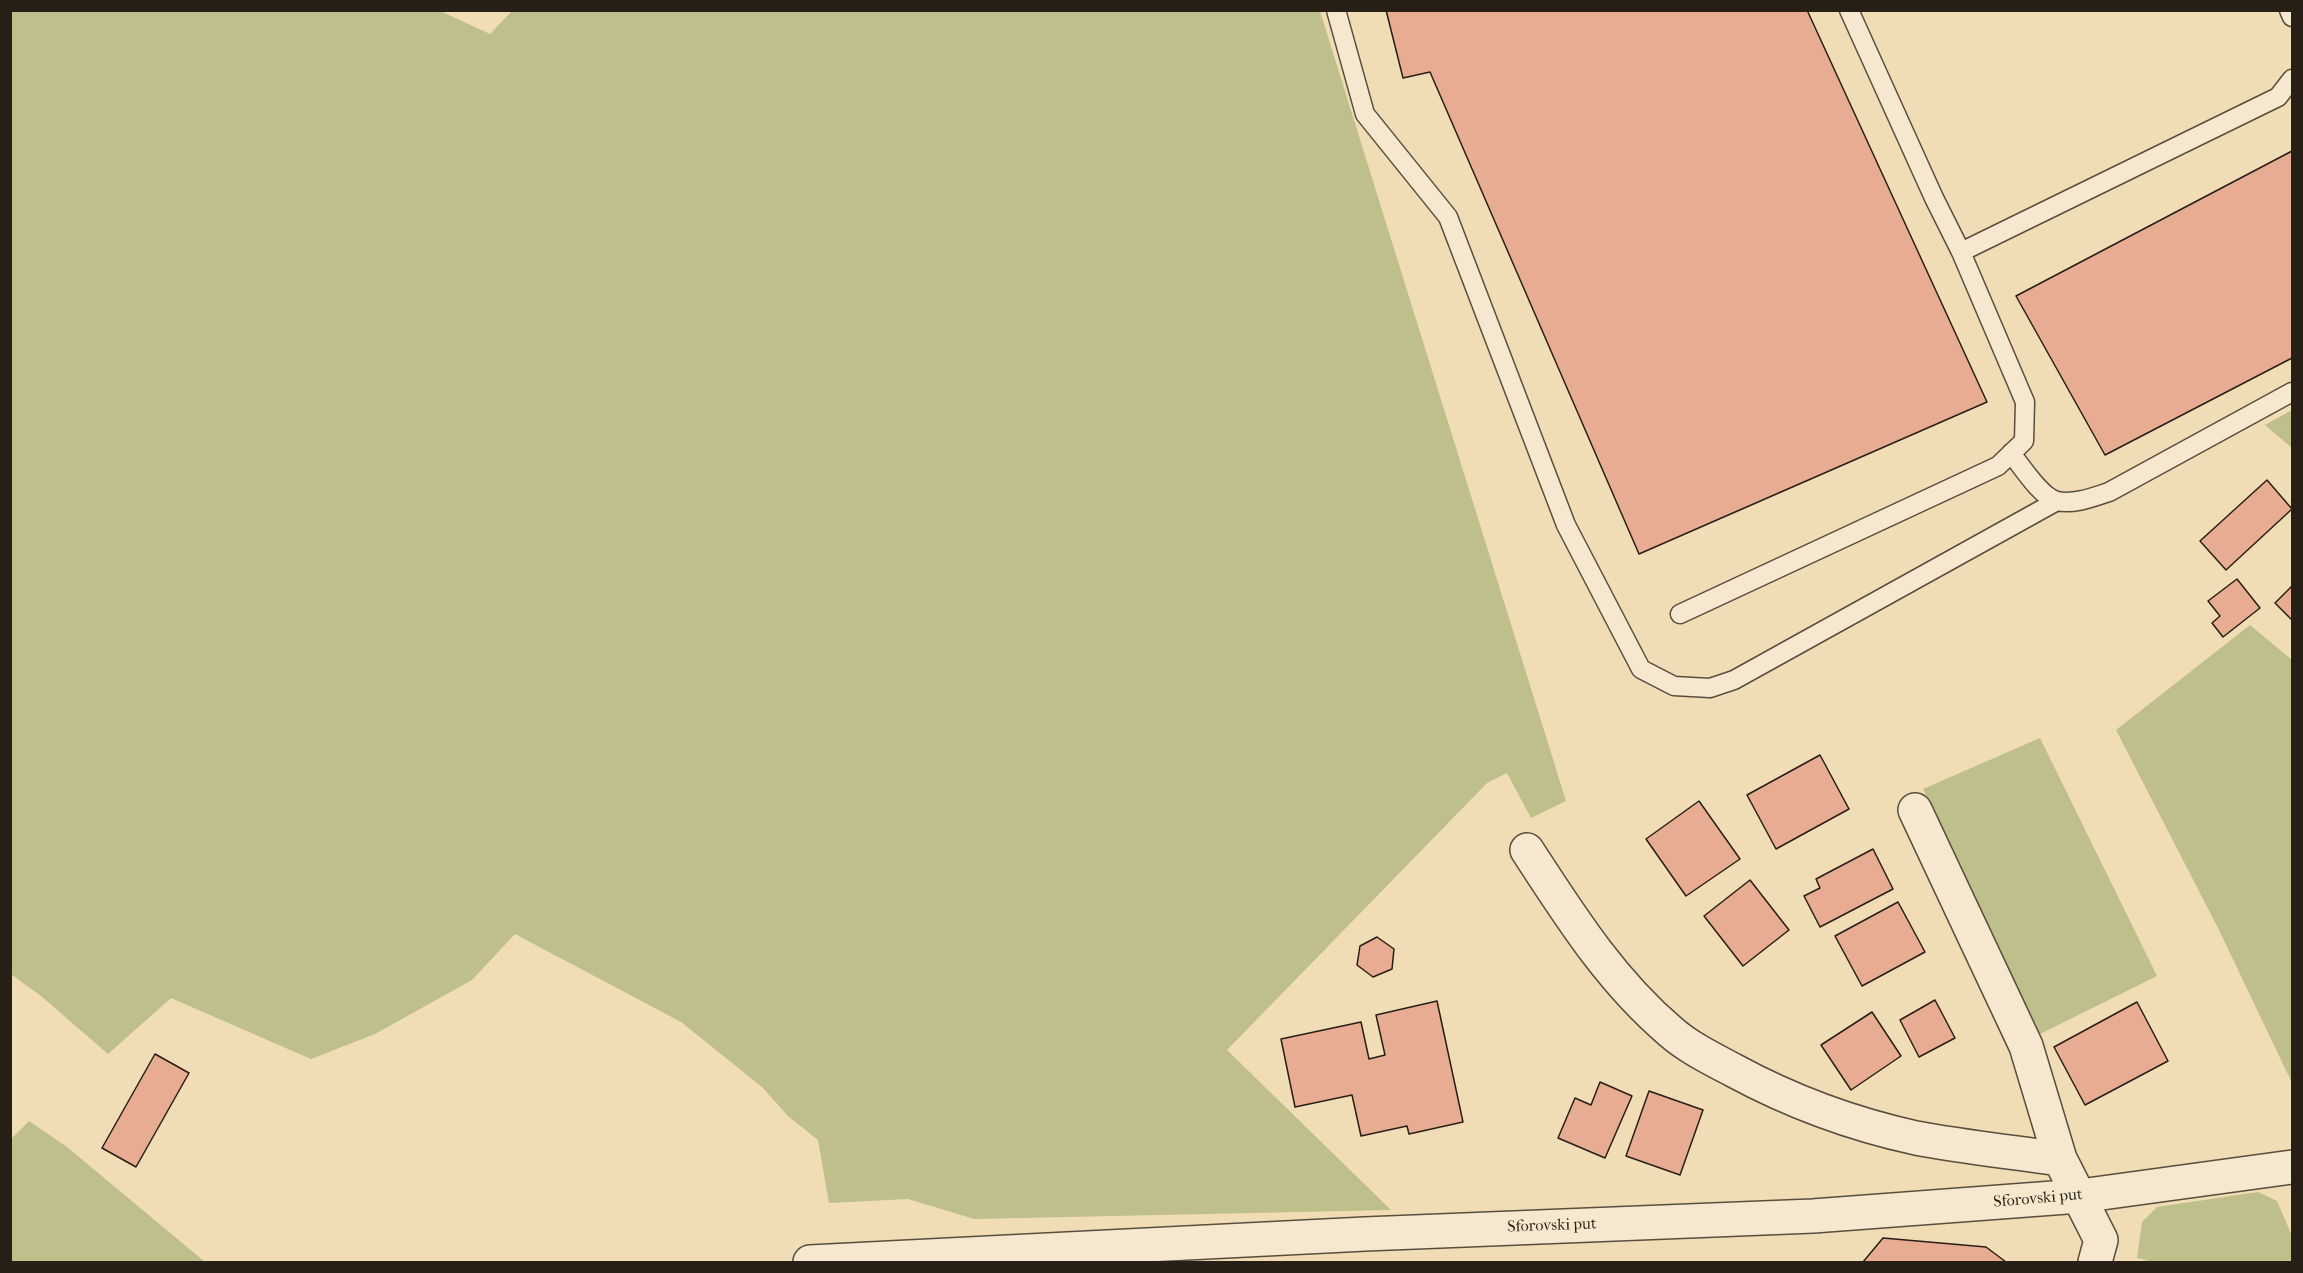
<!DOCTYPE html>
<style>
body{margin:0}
#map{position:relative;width:2303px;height:1273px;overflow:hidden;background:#f0dcb5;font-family:"IM FELL French Canon",serif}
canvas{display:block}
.frame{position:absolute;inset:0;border:12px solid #271f15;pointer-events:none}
</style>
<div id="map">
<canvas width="2303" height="1273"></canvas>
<div class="frame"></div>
</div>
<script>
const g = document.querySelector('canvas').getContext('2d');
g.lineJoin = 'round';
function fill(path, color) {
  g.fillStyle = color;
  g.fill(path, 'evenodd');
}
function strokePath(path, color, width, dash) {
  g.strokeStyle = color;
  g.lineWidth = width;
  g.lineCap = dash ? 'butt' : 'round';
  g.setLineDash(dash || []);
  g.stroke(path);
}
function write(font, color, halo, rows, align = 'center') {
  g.font = font + ' "IM FELL French Canon",serif';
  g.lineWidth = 6;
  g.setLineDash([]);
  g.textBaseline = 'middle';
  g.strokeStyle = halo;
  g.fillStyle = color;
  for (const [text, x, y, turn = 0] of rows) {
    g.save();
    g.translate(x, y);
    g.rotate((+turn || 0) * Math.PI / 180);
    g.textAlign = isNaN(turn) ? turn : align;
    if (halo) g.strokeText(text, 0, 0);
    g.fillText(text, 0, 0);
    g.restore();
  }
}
fill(new Path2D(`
 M438 10 490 34 513 10 1320 11 1566 801 1531 818 1507 773 1487 783 1227 1050 1391 1210 974 1219 908 1199 829 1203 818 1140 788 1116 762 1087 681 1022 515 934 472 980 375 1034 311 1059 171 998 108 1054 41 996 11 974V11Z
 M2292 410V448L2265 425Z
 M2250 625 2292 660V1083L2219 930 2116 730Z
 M2040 738 2157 976 2038 1035 1923 789Z
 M29 1121 67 1147 205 1262H11V1139Z
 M2258 1192 2277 1201 2292 1236V1262H2153L2137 1258 2142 1222 2157 1207Z`), '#bebf8a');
const building = new Path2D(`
 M1386 10H1807L1987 402 1639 554 1430 72 1403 78Z
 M2292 151V358L2105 455 2016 296Z
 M2267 480 2292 509 2226 570 2200 541Z
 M2237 579 2260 608 2223 637 2212 623 2220 616 2208 601Z
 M2292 586V620L2275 603Z
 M1820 755 1849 809 1776 849 1747 795Z
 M1699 801 1740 859 1686 896 1646 839Z
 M1873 849 1893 889 1820 927 1804 896 1820 888 1816 879Z
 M1750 880 1789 930 1743 966 1704 916Z
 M1898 902 1925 952 1862 986 1835 936Z
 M1377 937 1394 949 1392 969 1373 977 1357 965 1360 946Z
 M1935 1000 1955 1038 1919 1057 1900 1020Z
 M1437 1001 1463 1122 1409 1134 1407 1126 1361 1136 1352 1095 1295 1107 1281 1039 1361 1022 1369 1059 1385 1055 1376 1015Z
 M2137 1002 2168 1061 2085 1105 2054 1047Z
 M1872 1012 1901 1056 1851 1090 1821 1045Z
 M155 1054 189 1073 136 1167 102 1148Z
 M1600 1082 1632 1096 1605 1158 1558 1138 1575 1098 1591 1105Z
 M1649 1091 1703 1110 1680 1175 1626 1156Z
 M1883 1238 1986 1247 2006 1262H1863Z`);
fill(building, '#e7ac92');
strokePath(building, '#271f15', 1.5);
const service = new Path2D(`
 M1336 10 1365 114 1448 217 1566 525 1641 669 1674 686 1710 688 1734 680 2057 501
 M1849 10 1934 198 1961 252 2278 97 2292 79
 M2289 10 2292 17
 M2011 453C2022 467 2041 497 2057 501 2073 505 2094 497 2109 492L2292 392
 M1680 614 1998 466 2024 441 2025 402 1961 252`);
const minor = new Path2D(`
 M1915 810 2026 1046 2060 1159 2101 1240 2095 1262
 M1527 850C1570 916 1610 980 1671 1032 1688 1047 1712 1059 1733 1070 1790 1101 1852 1124 1916 1138 1963 1147 2013 1152 2060 1159`);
const tertiary = new Path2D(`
 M810 1262 1365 1234 1813 1216 2080 1196 2292 1167`);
strokePath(service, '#594e3d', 21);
strokePath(minor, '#594e3d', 36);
strokePath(tertiary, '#594e3d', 36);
strokePath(service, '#f5e8cf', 18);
strokePath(minor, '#f5e8cf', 33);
strokePath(tertiary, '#f5e8cf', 33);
write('16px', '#271f15', '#f5e8cf', [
 ["Sforovski put",2038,1199,-5],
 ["Sforovski put",1552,1226,-2]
]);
</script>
